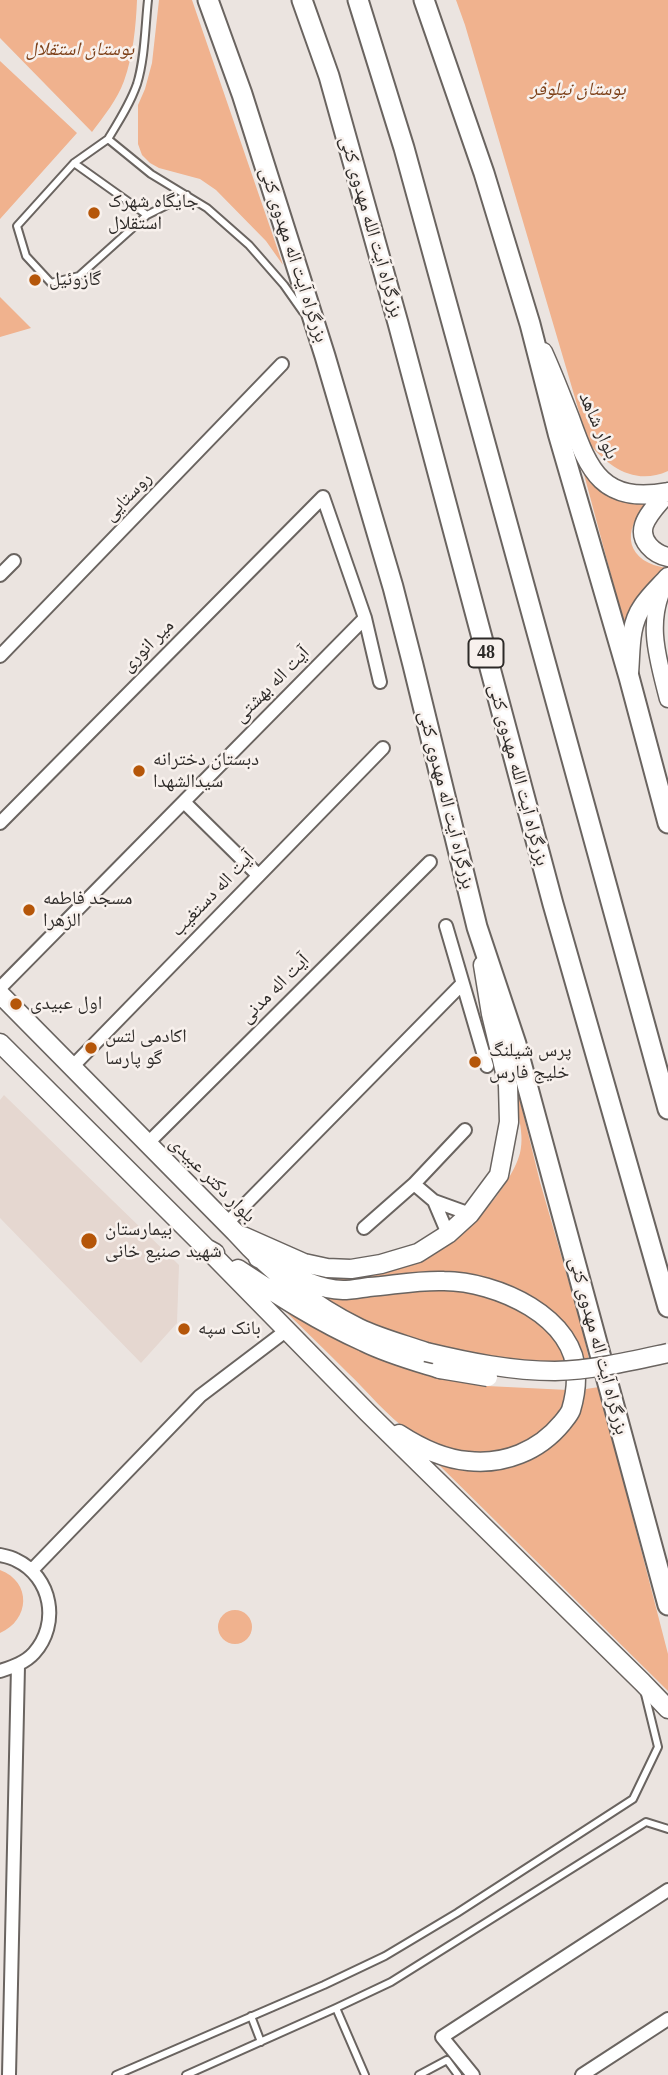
<!DOCTYPE html>
<meta charset="utf-8">
<style>
body{margin:0}
canvas{display:block;background:#ebe4e0}
</style>
<canvas width="668" height="2075"></canvas>
<script>
const g = document.querySelector('canvas').getContext('2d');
g.lineJoin = 'round';
function fill(path, color) {
  g.fillStyle = color;
  g.fill(path, 'evenodd');
}
function strokePath(path, color, width, dash) {
  g.strokeStyle = color;
  g.lineWidth = width;
  g.lineCap = dash ? 'butt' : 'round';
  g.setLineDash(dash || []);
  g.stroke(path);
}
function write(font, color, halo, rows, align = 'center') {
  g.font = font + ' "Times New Roman","Noto Naskh Arabic",serif';
  g.lineWidth = 5;
  g.setLineDash([]);
  g.textBaseline = 'middle';
  g.strokeStyle = halo;
  g.fillStyle = color;
  for (const [text, x, y, turn = 0] of rows) {
    g.save();
    g.translate(x, y);
    g.rotate((+turn || 0) * Math.PI / 180);
    g.textAlign = isNaN(turn) ? turn : align;
    if (halo) g.strokeText(text, 0, 0);
    g.fillText(text, 0, 0);
    g.restore();
  }
}
fill(new Path2D(`
 M4 1095 179 1265 177 1323 141 1363 0 1218V1100Z`), '#e5d7d0');
fill(new Path2D(`
 M0 0H137C136 26 133 56 124 81 117 100 104 116 92 132L0 38Z
 M159 0H192L283 265 266 241 216 190 200 179 159 168 150 163 142 155 138 144V105L145 89 152 63Z
 M456 0H668V471C635 486 608 467 588 442L465 25Z
 M0 61 77 133 0 219Z
 M0 297 31 328 0 337Z
 M581 463 613 496 624 502 648 503C620 531 626 563 668 568L634 605 627 635Z
 M516 1084 540 1182 581 1324 589 1359 582 1360C577 1335 561 1316 539 1301 514 1285 483 1274 453 1273 408 1271 359 1294 314 1278 310 1277 307 1272 303 1268 332 1266 360 1265 389 1263 399 1262 411 1264 421 1260 457 1247 510 1190 520 1153 526 1130 513 1106 516 1084Z
 M297 1282C354 1284 424 1281 480 1294 513 1302 557 1326 565 1361 503 1365 428 1351 371 1326 345 1314 321 1297 297 1282Z
 M272 1298 341 1342 398 1365 487 1386 568 1390C560 1417 543 1436 516 1446 481 1459 441 1453 410 1432 387 1416 368 1392 348 1373 323 1348 297 1323 272 1298Z
 M599 1387 668 1654V1691L438 1464C485 1475 527 1475 561 1436 574 1421 582 1407 586 1389Z
 M0 1570C32 1582 30 1620 0 1633Z
 M218 1627a17 17 0 1 1 34 0a17 17 0 1 1-34 0Z`), '#f0b28e');
const service = new Path2D(`
 M148 0C145 27 145 58 137 84 130 104 119 121 108 139L151 174 207 208 249 245 284 285 303 312
 M108 139 74 163 17 226 26 256 51 283 79 276 147 215 187 195
 M74 163 147 215
 M336 2008 365 2075
 M251 2016 261 2042
 M116 2075 324 1985 385 1956 457 1913 633 1799 658 1747 645 1694
 M186 2075 336 2008 391 1982 646 1822 668 1829
 M419 2075 447 2060 458 2075`);
const minor = new Path2D(`
 M0 575 14 561
 M0 656 282 364
 M184 802 258 875
 M0 823 323 497 365 618 380 682
 M446 926 487 1066
 M0 988 365 618
 M72 1067 383 748
 M147 1144 430 862
 M414 1184 434 1201 470 1214
 M434 1201 448 1234
 M226 1224 462 984
 M364 1228 414 1184 465 1130
 M0 1555C5 1556 11 1557 16 1560 52 1577 60 1624 34 1653 25 1663 12 1667 0 1671
 M32 1570 200 1396 287 1330
 M9 2075 18 1666
 M473 2075 442 2037 668 1890
 M582 2075 668 2019`);
const tertiary = new Path2D(`
 M666 582C645 621 658 659 668 699`);
const secondary = new Path2D(`
 M543 352C553 374 561 395 570 418 589 472 603 504 668 492
 M668 492C660 502 648 513 644 525 639 541 654 554 668 557
 M629 673C631 651 629 626 642 607 649 596 659 587 668 577
 M0 994 235 1232C270 1271 312 1305 359 1328 380 1338 403 1344 426 1352
 M0 1043 206 1248 215 1253
 M243 1236 304 1263 327 1268 351 1269 381 1264 418 1253 448 1234 470 1214 499 1175 509 1122 508 1085 491 1014 483 965
 M206 1248 367 1412 642 1682 668 1709
 M258 1258C285 1271 313 1289 343 1290 351 1290 361 1288 369 1287 394 1285 418 1280 444 1281 495 1281 579 1317 576 1378 576 1389 574 1400 571 1410 569 1415 565 1419 562 1423 539 1451 504 1465 468 1461 443 1459 419 1447 399 1434
 M238 1269C279 1296 319 1322 364 1342 388 1354 414 1361 440 1369`);
const primary = new Path2D(`
 M208 0 242 94 325 356 393 587 413 665 477 927 516 1044 668 1605
 M424 0 484 173 530 324 558 433 629 677 668 823`);
const trunk = new Path2D(`
 M302 0 329 76 398 323 553 904 668 1307
 M358 0 404 148 668 1109`);
strokePath(service, '#6a6460', 10);
strokePath(minor, '#6a6460', 16);
strokePath(tertiary, '#6a6460', 19);
strokePath(secondary, '#6a6460', 21);
strokePath(primary, '#6a6460', 23);
strokePath(trunk, '#6a6460', 23);
strokePath(service, '#fff', 6);
strokePath(minor, '#fff', 12);
strokePath(tertiary, '#fff', 16);
strokePath(secondary, '#fff', 18);
strokePath(primary, '#fff', 19);
strokePath(trunk, '#fff', 19);
const secondaryBridge = new Path2D(`
 M426 1352C468 1362 511 1371 555 1371 593 1370 631 1361 668 1353
 M440 1369 488 1377`);
strokePath(secondaryBridge, '#6a6460', 21, []);
strokePath(secondaryBridge, '#fff', 18);
for (const [x, y, r, color] of [
 [94,213,7,"#b55609"],
 [35,280,7,"#b55609"],
 [139,771,7,"#b55609"],
 [29,910,7,"#b55609"],
 [16,1004,7,"#b55609"],
 [91,1048,7,"#b55609"],
 [475,1062,7,"#b55609"],
 [89,1241,9,"#b55609"],
 [184,1329,7,"#b55609"]
]) {
  const dot = new Path2D();
  dot.arc(x, y, r, 0, 2 * Math.PI);
  g.fillStyle = color;
  g.fill(dot);
  strokePath(dot, '#f8f1ed', 2.5);
}
for (const [x, y, w] of [
 [486,653,35]
]) {
  const box = new Path2D();
  box.roundRect(x - w / 2, y - 14.5, w, 29, 5);
  g.fillStyle = '#f8f1ed';
  g.fill(box);
  strokePath(box, '#2d2a28', 2);
}
write('bold 18px', '#2d2a28', null, [
 ["48",486,653]
]);
write('italic 19px', '#7d4018', '#f8f1ed', [
 ["بوستان استقلال",80,50],
 ["بوستان نیلوفر",578,90]
]);
write('19px', '#2d2a28', '#f8f1ed', [
 ["جایگاه شهرک",108,202],
 ["استقلال",108,224],
 ["گازوئیل",49,280],
 ["دبستان دخترانه",153,760],
 ["سیدالشهدا",153,782],
 ["مسجد فاطمه",43,899],
 ["الزهرا",43,921],
 ["اول عبیدی",30,1004],
 ["اکادمی لتس",105,1037],
 ["گو پارسا",105,1059],
 ["پرس شیلنگ",489,1051],
 ["خلیج فارس",489,1073],
 ["بیمارستان",105,1230],
 ["شهید صنیع خانی",105,1252],
 ["بانک سپه",198,1329]
], 'left');
write('19px', '#2d2a28', '#f8f1ed', [
 ["بزرگراه آیت الله مهدوی کنی",371,227,74],
 ["بزرگراه آیت اله مهدوی کنی",293,255,72],
 ["بلوار شاهد",598,426,66],
 ["روستایی",128,497,-46],
 ["میر انوری",148,646,-45],
 ["آیت اله بهشتی",272,685,-45],
 ["بزرگراه آیت الله مهدوی کنی",518,775,75],
 ["بزرگراه آیت اله مهدوی کنی",446,800,76],
 ["آیت اله دستغیب",213,894,-46],
 ["آیت اله مدنی",275,989,-45],
 ["بلوار دکتر عبیدی",212,1180,45],
 ["بزرگراه آیت اله مهدوی کنی",598,1346,75]
]);
</script>
